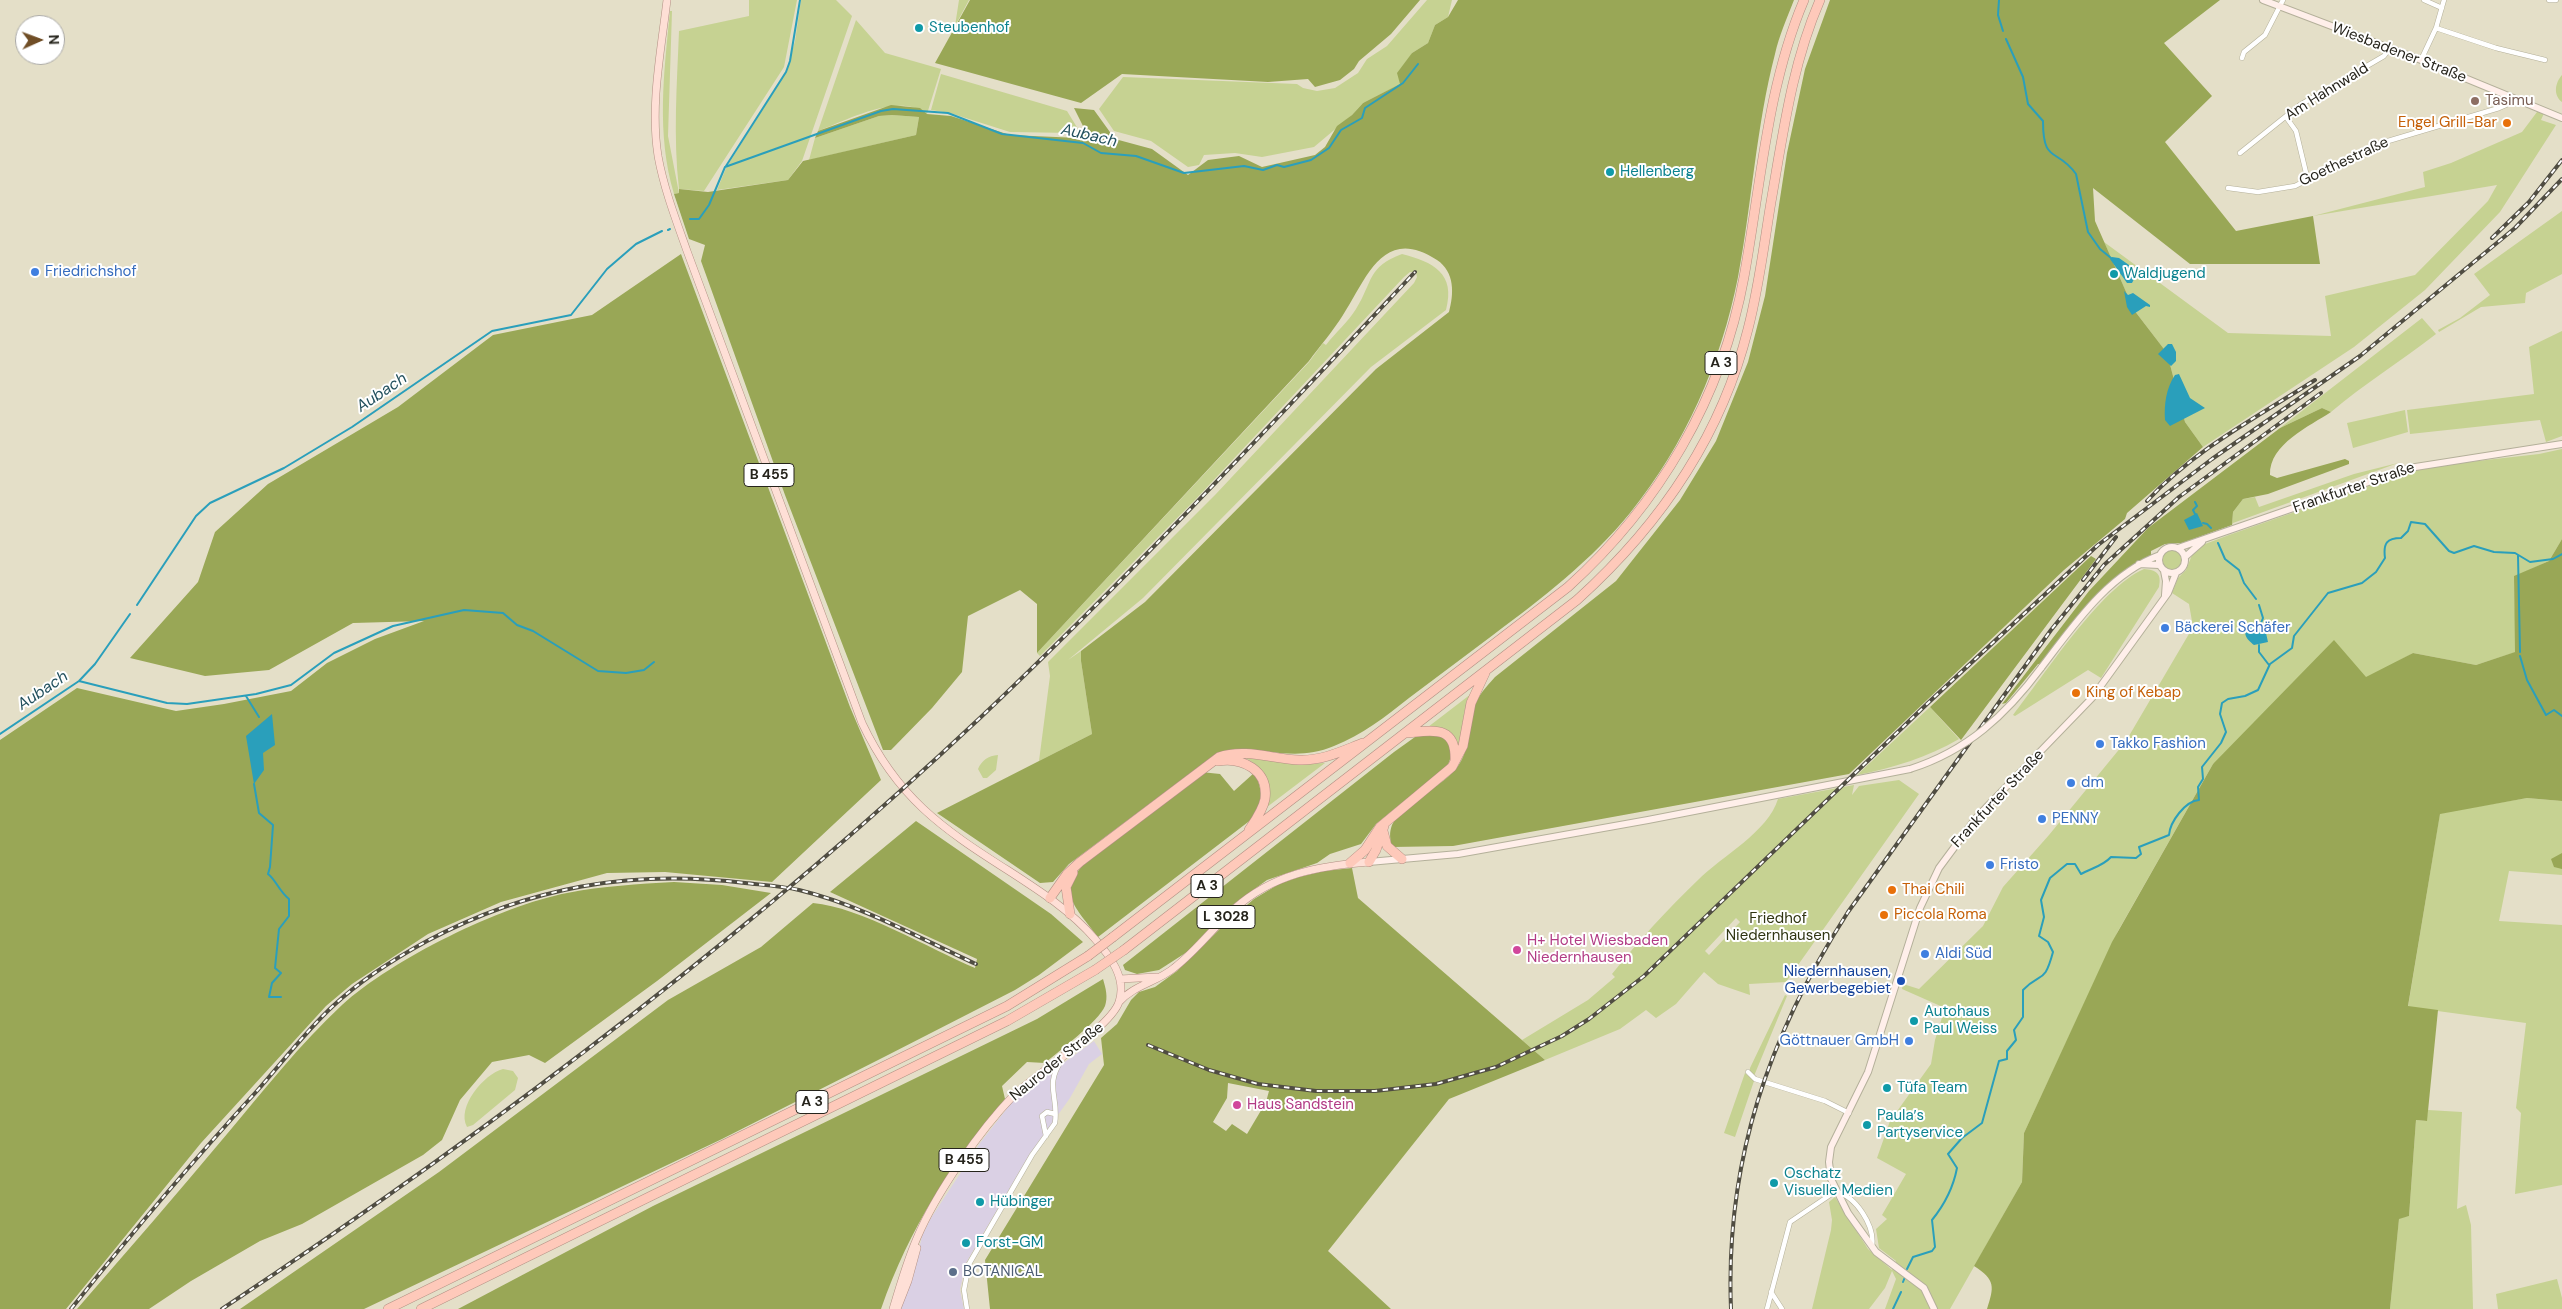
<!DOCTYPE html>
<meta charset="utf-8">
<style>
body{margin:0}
#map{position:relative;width:2562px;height:1309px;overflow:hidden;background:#e4dfc8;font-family:"DM Sans",sans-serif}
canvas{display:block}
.north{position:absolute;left:15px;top:15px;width:50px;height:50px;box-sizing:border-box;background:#fff;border:1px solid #a8a7a4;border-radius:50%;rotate:88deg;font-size:14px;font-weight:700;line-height:20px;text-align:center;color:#26241c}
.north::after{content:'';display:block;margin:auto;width:18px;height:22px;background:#704e26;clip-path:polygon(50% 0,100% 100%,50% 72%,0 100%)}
</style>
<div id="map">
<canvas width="2562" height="1309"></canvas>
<div class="north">N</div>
</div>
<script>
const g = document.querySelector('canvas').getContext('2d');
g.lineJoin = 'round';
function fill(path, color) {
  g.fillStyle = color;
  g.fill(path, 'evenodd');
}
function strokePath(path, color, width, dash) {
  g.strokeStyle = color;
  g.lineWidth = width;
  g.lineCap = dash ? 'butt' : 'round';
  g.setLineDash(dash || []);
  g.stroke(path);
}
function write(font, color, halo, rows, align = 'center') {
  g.font = font + ' "DM Sans",sans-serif';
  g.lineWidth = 4;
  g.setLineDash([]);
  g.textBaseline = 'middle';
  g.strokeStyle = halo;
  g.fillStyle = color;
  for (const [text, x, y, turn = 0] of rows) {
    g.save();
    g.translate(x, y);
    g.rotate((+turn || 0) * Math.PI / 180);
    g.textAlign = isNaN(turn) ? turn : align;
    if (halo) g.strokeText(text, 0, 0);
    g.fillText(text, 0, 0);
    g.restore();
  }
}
fill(new Path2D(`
 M1094 1041 1102 1054 1089 1064 1070 1098 1030 1154 966 1263 960 1290 964 1309H900L916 1263 922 1236 931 1218 980 1143 1016 1097Z`), '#dad0e4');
fill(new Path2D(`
 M749 0H797L784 67 704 191 679 189C673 136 677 84 679 31L749 16Z
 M801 0H836L852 16 802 161 788 180 717 190 726 168 786 72 795 41Z
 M959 0H969L955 26Z
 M1427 0H1452L1448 17 1435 25 1428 43 1412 53 1401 84 1363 103 1352 115 1314 147 1262 157 1235 153 1204 155 1199 165 1188 167 1151 141 1114 131 1099 109 1123 77 1297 84 1303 88 1317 91 1335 88 1358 73 1367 59 1387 46Z
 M670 11H672L668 136 679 193 674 194C656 133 664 73 670 11Z
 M856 20 885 53 941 69 927 114C898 92 848 120 818 131Z
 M941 74 1067 111 1078 129 1074 133 1010 132 950 113 931 110Z
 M2562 75V102C2553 95 2555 83 2562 75Z
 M2540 108 2545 111 2541 120 2556 125 2500 212 2425 290 2354 347 2203 447 2185 422 2167 353 2134 310 2104 242 2228 333 2331 336 2325 296 2415 275 2488 201 2497 185 2313 216 2425 187 2423 172 2451 163 2522 132Z
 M892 115 919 117 916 135 809 160 815 138 879 116Z
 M2562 211V274L2526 293 2525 303 2481 307 2439 332 2438 330 2460 318 2490 295 2474 274Z
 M1402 254C1433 262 1456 273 1446 310L1371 367 1143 598 1068 660 1081 651V661L1092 734 1039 761 1050 676 1048 662 1215 495 1414 283 1417 277 1416 272H1410L1404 277 1195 500 1040 656 1037 653 1309 362 1323 343 1326 345C1335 333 1348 322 1356 309 1373 282 1367 267 1402 254Z
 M2422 318 2436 334C2401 361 2364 384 2331 412L2322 408 2280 428Z
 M2562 331V436L2546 442 2540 420 2410 434 2407 410 2534 394 2529 347Z
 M2405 410 2408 432 2353 448 2347 423Z
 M2562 449V539L2549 561 2514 577 2516 652 2476 665 2413 653 2213 764 2118 931 2024 1133 2022 1182 1950 1309H1885L1896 1279 1892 1271 1885 1288 1869 1309H1812L1831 1230 1832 1220 1829 1202 1835 1197 1868 1249 1892 1270 1896 1261 1879 1248 1876 1229 1887 1219 1882 1215 1906 1174 1877 1158 1890 1121 1931 1064 1935 1040 1945 1008 1902 989 1903 984 1919 989 1983 926 2003 887 2049 835 2126 741 2193 627 2189 604 2172 593 2178 578 2186 570 2192 555 2205 544 2229 535 2412 471 2433 466 2539 454Z
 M2398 463 2233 523 2232 525 2233 512 2243 499 2255 497 2259 507 2354 474Z
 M2162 560a10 10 0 1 1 20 0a10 10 0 1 1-20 0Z
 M2144 569C2156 570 2162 573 2159 587L2101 678 2088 670 2015 716 2013 715C2044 676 2100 588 2144 569Z
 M1471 694 1465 709 1459 747C1453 730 1444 728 1428 727Z
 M1930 707 1959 739C1928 757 1893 768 1857 775Z
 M998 755 996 770 987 778H983L978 769C982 760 988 756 998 755Z
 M1242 756 1306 764 1325 763 1267 807C1268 781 1267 769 1242 756Z
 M1899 780 1919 794 1786 982 1749 984 1750 995 1718 984 1704 972 1676 1004 1656 1018 1646 1010 1620 1029 1545 1060 1522 1040 1588 1000 1615 977 1612 974C1639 940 1667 910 1698 880 1722 856 1768 832 1778 799L1854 785 1852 795 1859 786ZM1736 918 1740 922 1709 955 1705 951Z
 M2527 798 2562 801V875L2509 871 2499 921 2562 925V1185L2515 1194 2521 1113 2516 1108 2526 1023 2408 1007 2440 813Z
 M1785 995 1787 996 1754 1076 1750 1073V1068Z
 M503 1069 513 1071 518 1078 515 1090 473 1125 467 1127C456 1107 484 1074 503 1069Z
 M1745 1073 1754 1081 1735 1137 1724 1133Z
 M2428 1110 2462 1112 2457 1209 2466 1205 2471 1225 2473 1309H2390L2399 1218 2409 1216 2416 1120 2426 1121Z
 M2557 1279 2562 1298V1309H2498L2496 1294Z`), '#c6d292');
fill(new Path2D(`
 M970 0H1420L1391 34 1359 61 1354 69 1340 80 1315 87 1308 79 1268 82 1122 74 1081 103 935 63Z
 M1458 0H1794C1787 18 1779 36 1775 54 1756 127 1752 203 1738 277 1721 363 1685 445 1630 513 1593 559 1540 600 1493 635 1465 656 1437 677 1409 698 1385 717 1362 735 1334 746 1289 765 1256 741 1216 754L1069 864 1053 882 1040 883 937 813 1092 734 1081 661V651L1145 602 1376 369 1449 312C1454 294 1455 272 1437 260 1383 225 1367 278 1343 315 1333 331 1320 346 1309 361L1037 653V604L1020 590 968 616 962 672 932 708 891 750H883L785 495 701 261 705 245 689 239 674 194 679 193V189L708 192 788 180 803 161 916 135 919 117 892 115 879 116 815 138 818 131 891 105 920 108 927 114 951 116 1010 135 1079 138 1085 130 1074 108 1094 110 1115 139 1152 149 1188 175 1208 160 1239 156 1262 167 1315 155 1325 147 1337 126 1352 115 1363 103 1400 84 1397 73 1412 53 1428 43 1435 25 1448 17Z
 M1830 0H2220L2164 43 2212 96 2165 142 2236 231 2313 216 2320 264H2190L2093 188 2095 221 2134 310 2167 353 2185 422 2203 447 2127 513 2125 519 2064 570 1849 774 1453 846 1392 847C1390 839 1389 833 1392 825 1399 809 1441 786 1455 770 1470 753 1468 729 1474 709 1477 696 1487 686 1495 677L1616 581 1680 500 1716 441 1748 362 1765 296 1787 153 1805 69Z
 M681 254 850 707 881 780 772 882 665 872 607 873 501 902 428 934 352 984 326 1006 201 1143 66 1309H0V740L77 688 176 711 224 704 291 691 327 663 375 639 424 621 353 623 269 670 205 676 130 658 198 582 215 532 268 484 398 407 493 335 592 315Z
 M2322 408 2331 412C2310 426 2269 444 2270 475L2277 478 2345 459 2349 461V464L2268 494 2243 499 2233 512 2232 525 2182 543 2165 544 2151 551V557L2098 599 2044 664H2038L2006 703 2002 704 2089 591 2148 528 2280 428Z
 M2562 539V801L2527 798 2440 814 2408 1006 2438 1010 2427 1121 2416 1120 2409 1216 2399 1219 2390 1309H1987C1994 1287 1996 1280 1974 1266L2022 1182 2024 1133 2112 942 2213 764 2334 640 2366 677 2413 653 2476 665 2515 652 2514 576 2549 561Z
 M2091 556 2096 559 1961 740 1930 707Z
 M1425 734 1443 736C1451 745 1454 755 1447 766L1376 824 1361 844 1330 854 1317 863 1267 880 1231 906 1187 952 1159 970 1137 974 1125 970 1123 965 1394 752 1415 737Z
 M1201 772 1220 774 1234 791 1254 773C1264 790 1262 803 1252 819L1098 937C1075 906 1056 894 1087 860Z
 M916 821 1051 914 1083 942 1039 975 1015 990 886 1056 722 1139 364 1309H240L439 1172 668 1000 761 947 813 903C860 907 930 949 975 968L977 959 830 892Z
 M2562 853V869L2554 867 2551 859Z
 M1352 868 1358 898 1545 1060 1449 1099 1328 1251 1391 1309H990L985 1260 1104 1065 1101 1038 1117 1024 1131 1000 1139 992 1155 987 1177 971 1228 921 1254 899 1279 884 1299 877 1324 871ZM1228 1083 1269 1091 1266 1102 1247 1134 1232 1124 1226 1131 1213 1122 1227 1098Z
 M674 882 722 885 771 893 657 981 545 1063 529 1055 492 1062 460 1100 442 1140 423 1155 302 1224 260 1241 191 1281 149 1309H77C127 1251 178 1193 227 1134 264 1090 300 1044 342 1005 393 959 500 906 567 893 603 886 638 884 674 882Z
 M1103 979C1106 989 1108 997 1105 1006 1099 1021 1058 1052 1045 1063L1027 1062 1002 1086 1005 1099C950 1167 910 1226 881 1309H458L653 1206 1037 1019Z`), '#99a756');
fill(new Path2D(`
 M2112 257 2119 258 2129 265V269L2137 273 2132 283H2127L2110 259Z
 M2124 291 2128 295 2133 293 2150 305V307L2146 306 2132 315 2127 307Z
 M2168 344H2172L2176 352V361L2171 366 2158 354Z
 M2179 374 2190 398 2205 408 2170 426 2165 420C2164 405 2166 388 2175 375Z
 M2197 513 2203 526 2189 530 2184 520Z
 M2248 625H2253L2266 633 2268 642 2254 645C2247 639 2242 635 2248 625Z
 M272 714 275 745 263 753 264 770 254 784 246 736Z`), '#2a9fbb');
strokePath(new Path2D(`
 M1999 0 1998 15 2003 31
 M2006 39 2023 77 2028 104 2043 121C2043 165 2057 147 2076 174L2088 232 2100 249 2111 258
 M726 166 786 72 790 61 800 0
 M690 219H699L709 205 725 167 881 111 893 109 948 113 1002 134 1083 143 1101 153 1136 156 1184 173 1244 166 1263 170 1277 165 1284 167 1311 160 1329 148 1341 130 1362 118 1365 108 1403 83 1418 64
 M668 230 670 229
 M2195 514 2193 510 2197 506 2195 502
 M2203 523 2207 524 2211 528
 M2218 543 2225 559 2239 570 2244 583 2256 599
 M2518 555 2520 652
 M137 605 196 516 210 503 284 468 352 427 492 331 571 315 607 269 636 244 662 231
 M2259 628 2263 618 2259 605
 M2259 645V652L2269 665
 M2520 656 2527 680 2546 715 2554 710 2562 716
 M79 681 167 703 187 704 256 694 291 685 334 653 393 626 464 610 503 613 517 625 533 631 598 671 626 673 644 670 654 662
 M246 696 259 717
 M0 734 79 681 95 664 130 614
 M254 784 259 813 273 825 270 867 268 874C276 880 279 891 289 899V916L279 929 275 968 281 973 272 983 269 997H281
 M1907 1269 1913 1257 1932 1251 1935 1247 1932 1220C1945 1204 1953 1189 1957 1168L1948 1154 1962 1138 1982 1123 1999 1061 2007 1059V1051L2016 1040 2014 1030 2023 1017V990C2042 971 2044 985 2053 952L2048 942 2039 936 2044 917 2041 900 2050 878 2067 864H2075L2081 874C2092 868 2103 866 2111 857L2136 858 2141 854 2139 847 2169 835C2170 822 2185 801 2199 800L2198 787 2203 779 2202 767 2221 743 2226 732 2220 714 2222 703 2228 699 2245 696 2258 690 2270 664 2292 648 2294 636 2328 593 2362 583 2376 572 2385 558C2383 543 2387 538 2401 538L2408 531 2411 522 2425 524 2449 551 2454 553 2474 546 2494 552 2515 553 2530 562 2553 559 2562 554
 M1903 1282 1905 1277
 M1893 1309 1901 1292`), '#2a9fbb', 2);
const minor = new Path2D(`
 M2424 0 2442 8
 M2549 0H2556
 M2436 28 2496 48 2545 60
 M2242 58 2244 52 2265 35 2283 0
 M2421 60 2436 28 2444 0
 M2286 117 2296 131 2308 181
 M2240 153 2300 105 2384 56 2389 49
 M2228 188 2258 192 2295 186 2378 144 2499 108 2506 105 2511 97
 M1748 1072 1755 1079 1825 1101 1849 1113
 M1046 1136 1042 1116 1047 1112 1055 1114
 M1771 1292 1782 1309
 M967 1309 964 1290 969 1264 1032 1155 1055 1123C1059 1097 1044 1085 1062 1060
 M1767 1309 1790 1222 1833 1193 1836 1192C1856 1196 1875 1226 1872 1246`);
const secondary = new Path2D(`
 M2263 0 2421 60 2562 118
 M2159 560a13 13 0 1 1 26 0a13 13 0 1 1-26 0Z
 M2178 548 2409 468 2562 444
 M2185 557 2202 542
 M2139 564 2159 565
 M2164 571 2166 581 2165 595
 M2041 668C2074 625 2108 574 2160 555
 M1369 862 1458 854 1648 820 1910 769
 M1934 1309 1924 1288 1876 1252 1848 1213 1831 1179 1829 1162 1831 1147 1868 1072 1920 908 1939 868 1976 818 2092 698 2168 593 2176 573`);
const primary = new Path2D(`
 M667 0C661 51 650 105 658 156 664 189 676 220 687 251L862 723C897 797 941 828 1009 871 1040 891 1071 911 1095 939 1110 956 1127 978 1119 1002 1111 1027 1038 1072 1014 1095 980 1130 936 1193 917 1238 907 1261 900 1285 893 1309
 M1120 979 1157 977
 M1119 1002C1134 985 1157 982 1174 968 1196 951 1213 928 1234 909 1273 874 1318 866 1369 862
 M897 1309 908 1281 917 1248`);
const motorway = new Path2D(`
 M1406 733C1432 731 1456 724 1455 760
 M1218 761C1242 757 1269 770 1265 799 1263 810 1255 821 1249 830
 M1383 831 1387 846 1402 859
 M1369 862 1376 850 1384 826
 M1350 863 1365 850 1380 827 1452 767 1463 746 1471 703 1485 673
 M1050 898 1067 874 1080 862 1219 757C1245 748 1273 759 1299 760 1322 761 1342 751 1363 743
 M1070 914 1066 887 1073 873
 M1113 937 1568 587C1659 505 1722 398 1744 277 1761 184 1767 87 1804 0
 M1124 950 1577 600C1659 526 1721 437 1748 329 1759 287 1764 244 1771 202 1783 134 1792 64 1820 0
 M388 1309 1007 1006 1088 956
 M421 1309 1007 1021 1095 970`);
strokePath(minor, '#b4b09a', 5.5);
strokePath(secondary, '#b4b09a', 8);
strokePath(primary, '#b28f83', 8);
strokePath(motorway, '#b28f83', 10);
strokePath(minor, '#fff', 4.5);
strokePath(secondary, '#ffefea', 6);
strokePath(primary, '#fedfd6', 7);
strokePath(motorway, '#fec9ba', 9);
const rail = new Path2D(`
 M2492 238 2529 202 2562 160
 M2147 501C2194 450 2257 417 2315 380
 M2083 580 2116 537
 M1148 1045 1209 1070 1258 1084 1316 1091H1375L1436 1084 1496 1067 1562 1036 1589 1019 1644 976 1928 703 2098 545 2212 459 2360 356 2515 228 2562 179
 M71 1309C131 1234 191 1163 256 1092 281 1064 305 1032 333 1006 361 980 394 959 427 941 529 887 631 869 745 883 763 885 781 886 799 890 861 905 919 938 976 964
 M222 1309C490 1131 747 937 981 717 1132 574 1273 423 1415 272
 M1731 1309C1725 1161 1769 1035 1848 912L2051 630 2104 565 2179 497 2321 393`);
strokePath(rail, '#504d42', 4);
strokePath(rail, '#fff', 2, [5.5]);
const secondaryBridge = new Path2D(`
 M1910 769C1967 751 2006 715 2041 668`);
const motorwayBridge = new Path2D(`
 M1088 956 1113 937
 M1095 970 1124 950`);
strokePath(secondaryBridge, '#b4b09a', 8, []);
strokePath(motorwayBridge, '#b28f83', 10, []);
strokePath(secondaryBridge, '#ffefea', 6);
strokePath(motorwayBridge, '#fec9ba', 9);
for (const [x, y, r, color] of [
 [919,28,5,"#0f9aa8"],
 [2475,101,5,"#8d6e63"],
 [2507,123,5,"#e8710a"],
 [1610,172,5,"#0f9aa8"],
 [35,272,5,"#3f7fe0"],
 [2114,274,5,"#0f9aa8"],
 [2165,628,5,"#3f7fe0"],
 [2076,693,5,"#e8710a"],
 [2100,744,5,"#3f7fe0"],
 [2071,783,5,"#3f7fe0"],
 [2042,819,5,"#3f7fe0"],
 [1990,865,5,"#3f7fe0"],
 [1892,890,5,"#e8710a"],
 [1884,915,5,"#e8710a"],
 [1517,950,5,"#d1479c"],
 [1925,954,5,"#3f7fe0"],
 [1901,981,5,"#1a4fb4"],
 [1914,1021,5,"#0f9aa8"],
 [1909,1041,5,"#3f7fe0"],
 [1887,1088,5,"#0f9aa8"],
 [1237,1105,5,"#d1479c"],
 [1867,1125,5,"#0f9aa8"],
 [1774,1183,5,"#0f9aa8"],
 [980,1202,5,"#0f9aa8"],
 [966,1243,5,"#0f9aa8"],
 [953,1272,5,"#5c6f8a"]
]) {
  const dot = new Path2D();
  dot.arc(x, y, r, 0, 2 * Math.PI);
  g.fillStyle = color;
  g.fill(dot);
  strokePath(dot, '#fff', 2);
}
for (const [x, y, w] of [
 [1721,363,32],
 [769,475,50],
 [1207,886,32],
 [1226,917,58],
 [812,1102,32],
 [964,1160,50]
]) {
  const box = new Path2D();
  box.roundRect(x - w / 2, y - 11.5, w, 23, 4);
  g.fillStyle = '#fff';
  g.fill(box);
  strokePath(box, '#26241c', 1);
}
write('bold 14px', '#26241c', null, [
 ["A 3",1721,363],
 ["B 455",769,475],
 ["A 3",1207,886],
 ["L 3028",1226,917],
 ["A 3",812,1102],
 ["B 455",964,1160]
]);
write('15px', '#0d838f', '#fff', [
 ["Steubenhof",929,28],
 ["Hellenberg",1620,172],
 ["Waldjugend",2124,274],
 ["Autohaus",1924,1012],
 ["Paul Weiss",1924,1029],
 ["Tüfa Team",1897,1088],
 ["Paula′s",1877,1116],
 ["Partyservice",1877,1133],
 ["Oschatz",1784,1174],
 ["Visuelle Medien",1784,1191],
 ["Hübinger",990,1202],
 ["Forst-GM",976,1243]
], 'left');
write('15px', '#26241c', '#fff', [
 ["Wiesbadener Straße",2399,53,21],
 ["Am Hahnwald",2327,92,-32],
 ["Goethestraße",2344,162,-25],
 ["Frankfurter Straße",2354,488,-19],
 ["Frankfurter Straße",1998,799,-47],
 ["Nauroder Straße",1057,1062,-39]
]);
write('15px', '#785e54', '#fff', [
 ["Tasimu",2485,101]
], 'left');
write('15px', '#c56008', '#fff', [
 ["Engel Grill-Bar",2497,123,"right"],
 ["King of Kebap",2086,693],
 ["Thai Chili",1902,890],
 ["Piccola Roma",1894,915]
], 'left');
write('15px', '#366cbe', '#fff', [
 ["Friedrichshof",45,272],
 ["Bäckerei Schäfer",2175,628],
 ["Takko Fashion",2110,744],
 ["dm",2081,783],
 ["PENNY",2052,819],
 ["Fristo",2000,865],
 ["Aldi Süd",1935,954],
 ["Göttnauer GmbH",1899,1041,"right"]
], 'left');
write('15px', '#303512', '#fff', [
 ["Friedhof",1778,919],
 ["Niedernhausen",1778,936]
]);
write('15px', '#b23c85', '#fff', [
 ["H+ Hotel Wiesbaden",1527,941],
 ["Niedernhausen",1527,958],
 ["Haus Sandstein",1247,1105]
], 'left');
write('15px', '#164399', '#fff', [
 ["Niedernhausen,",1891,972],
 ["Gewerbegebiet",1891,989]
], 'right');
write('15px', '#4e5e75', '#fff', [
 ["BOTANICAL",963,1272]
], 'left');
write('italic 16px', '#22505d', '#fff', [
 ["Aubach",1089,136,13],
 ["Aubach",382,393,-34],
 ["Aubach",43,691,-34]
]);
</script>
